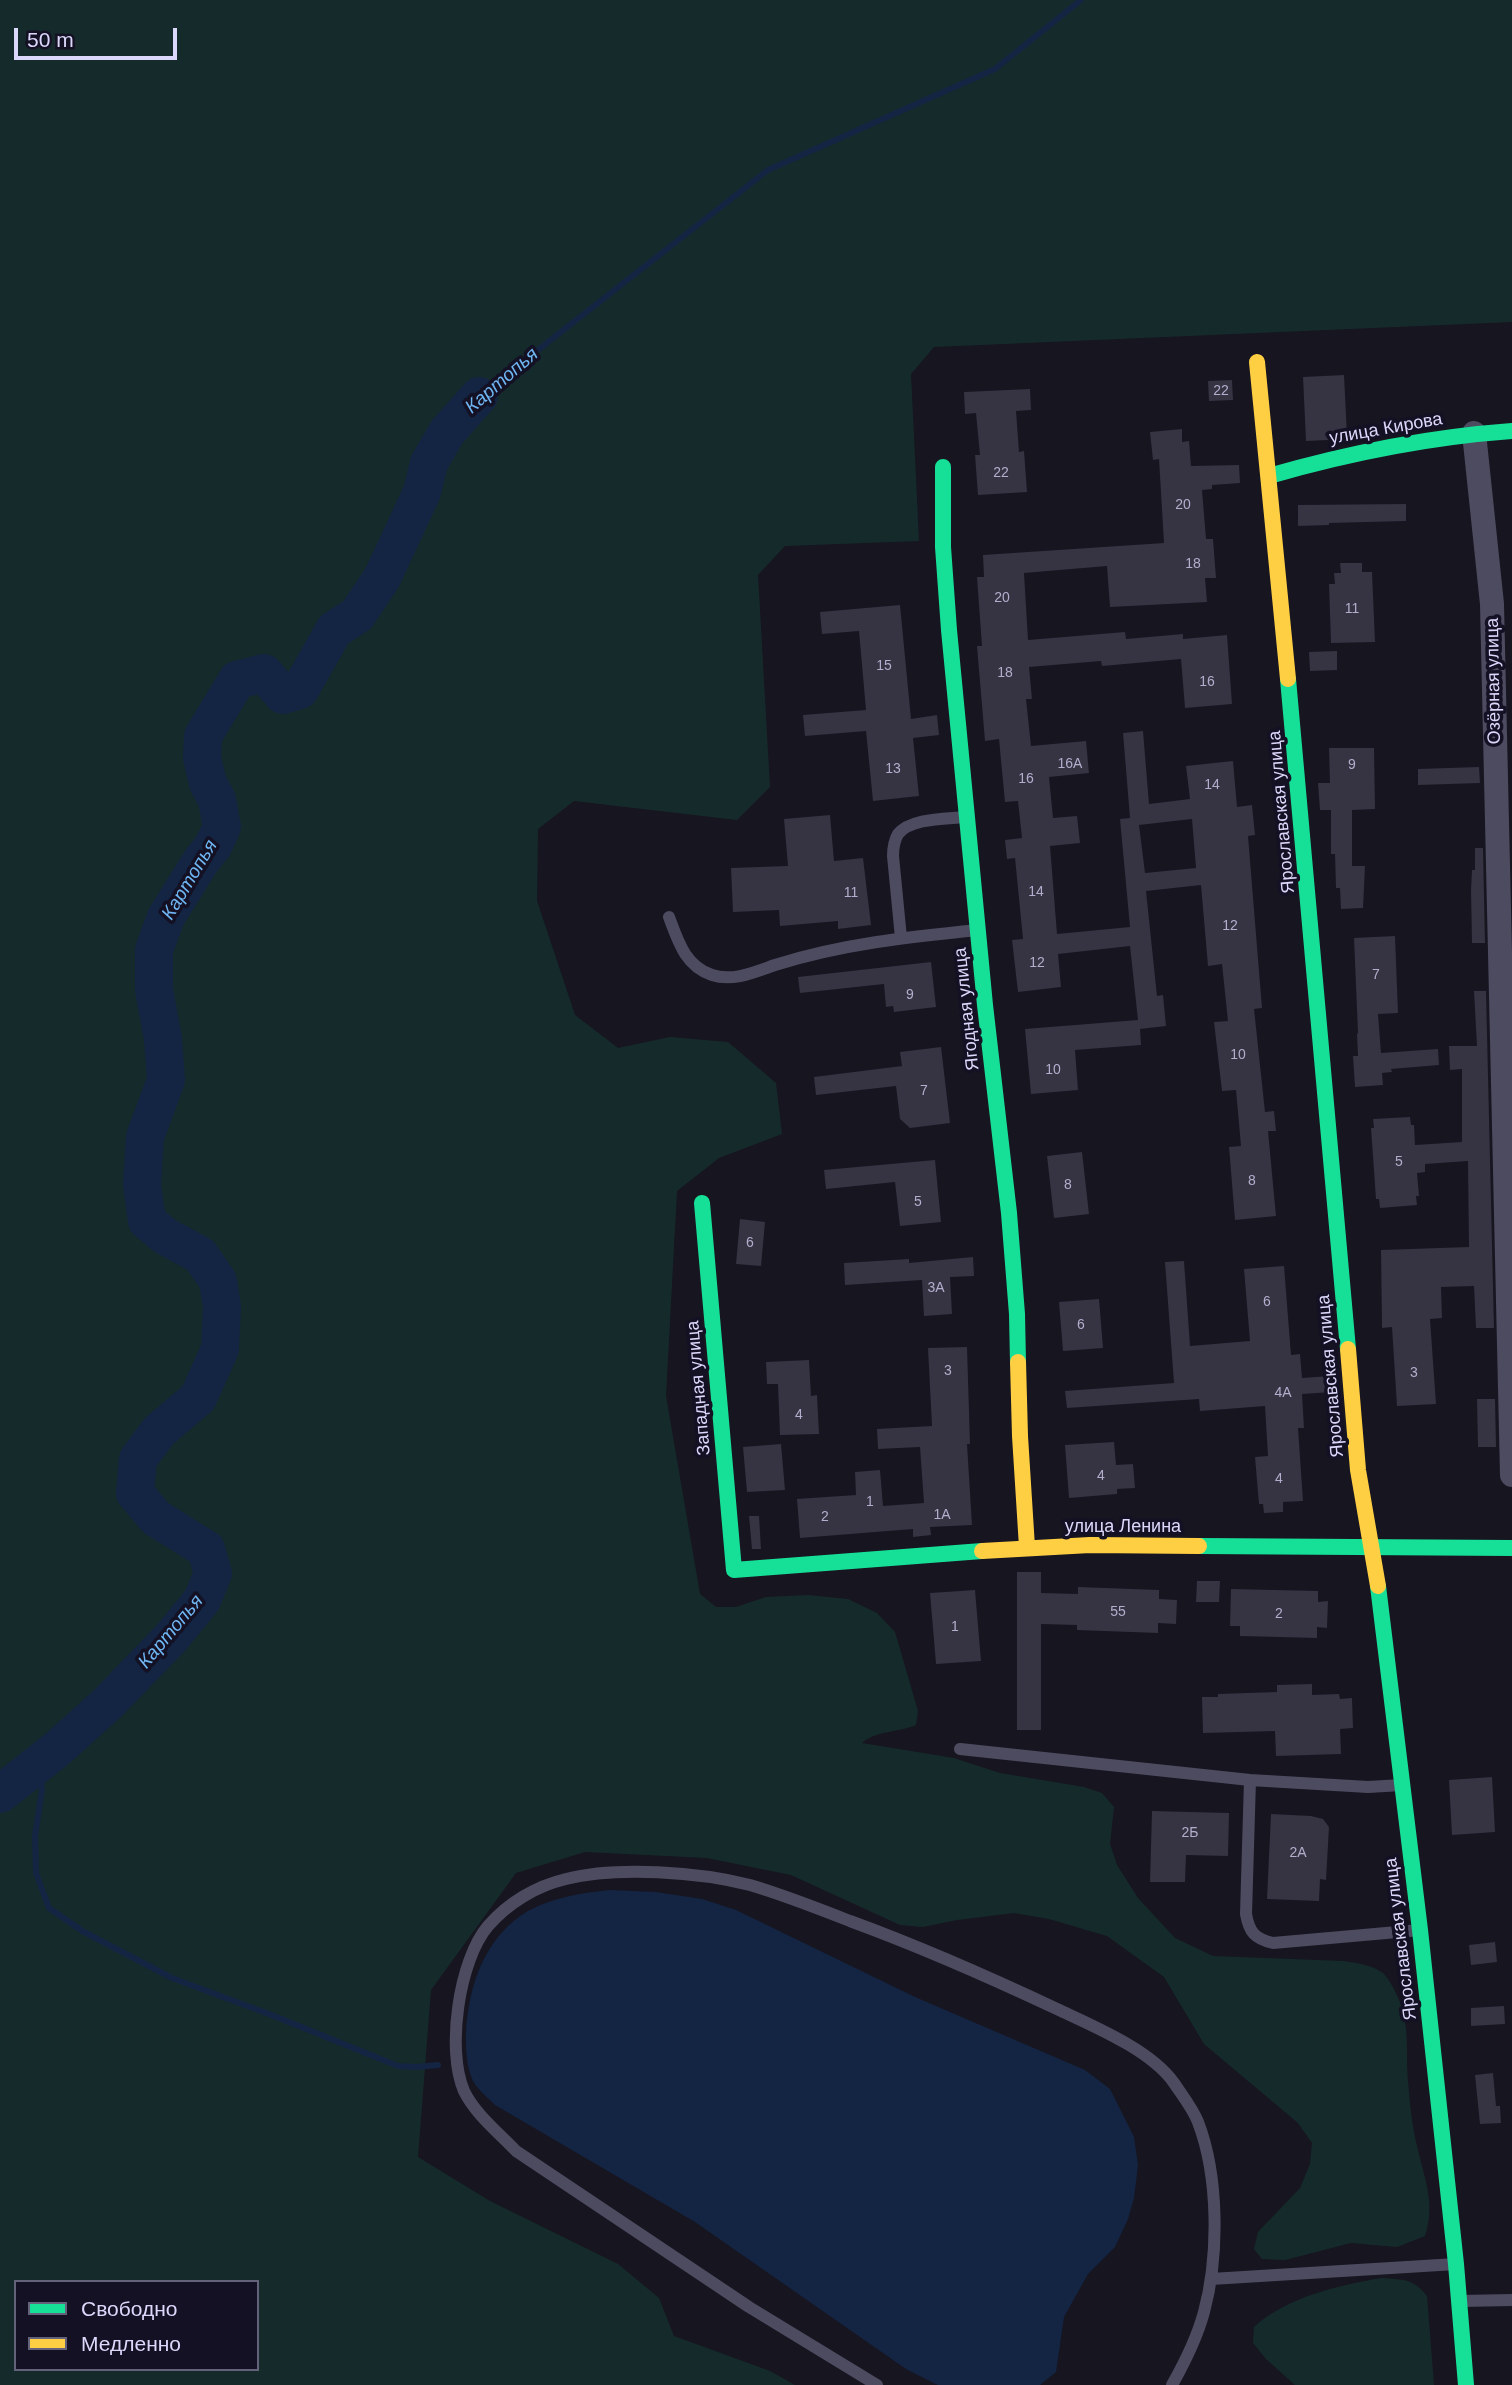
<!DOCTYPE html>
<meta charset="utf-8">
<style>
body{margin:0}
#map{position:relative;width:1512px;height:2385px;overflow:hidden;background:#171520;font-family:Helvetica,sans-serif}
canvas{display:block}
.legend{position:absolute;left:14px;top:2280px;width:245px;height:91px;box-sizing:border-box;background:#141124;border:2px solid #64617a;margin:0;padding:9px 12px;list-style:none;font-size:21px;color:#dcd8fc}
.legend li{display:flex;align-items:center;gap:14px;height:35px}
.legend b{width:35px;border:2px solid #64617a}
.scale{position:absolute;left:14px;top:28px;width:163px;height:32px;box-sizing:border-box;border:4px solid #dcd8fc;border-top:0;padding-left:9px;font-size:21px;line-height:24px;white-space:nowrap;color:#dcd8fc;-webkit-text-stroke:5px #141124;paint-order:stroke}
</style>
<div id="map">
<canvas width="1512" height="2385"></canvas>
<ul class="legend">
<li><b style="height:9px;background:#16e098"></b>Свободно</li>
<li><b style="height:9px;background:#ffcf43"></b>Медленно</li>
</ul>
<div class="scale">50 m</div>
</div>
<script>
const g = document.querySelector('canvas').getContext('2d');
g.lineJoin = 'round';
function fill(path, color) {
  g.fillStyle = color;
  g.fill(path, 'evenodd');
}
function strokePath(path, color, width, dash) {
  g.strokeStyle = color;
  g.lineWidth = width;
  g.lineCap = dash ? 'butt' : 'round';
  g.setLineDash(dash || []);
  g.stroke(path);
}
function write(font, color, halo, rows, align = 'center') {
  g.font = font + ' Helvetica,sans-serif';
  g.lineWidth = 7;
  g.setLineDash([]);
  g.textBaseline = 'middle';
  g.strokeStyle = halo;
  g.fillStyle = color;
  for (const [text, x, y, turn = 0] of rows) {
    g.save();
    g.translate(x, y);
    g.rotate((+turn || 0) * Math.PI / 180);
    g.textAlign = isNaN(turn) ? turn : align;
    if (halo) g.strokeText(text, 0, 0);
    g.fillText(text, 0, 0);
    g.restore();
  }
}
fill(new Path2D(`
 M0 0H1512V322L934 347 911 374 919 541 785 546 758 575 770 787 737 820 574 801 538 829 537 901 575 1015 618 1048 670 1037 728 1042 776 1083 782 1134 719 1158 677 1191 666 1396 700 1594 716 1607H736L766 1597 808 1595 848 1599 877 1613 895 1632 918 1711 916 1725C897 1733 877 1730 862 1743L954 1758 1000 1773 1084 1787 1102 1793 1114 1807 1110 1844 1117 1865 1138 1898 1175 1938 1213 1956 1343 1961C1356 1963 1374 1965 1384 1974 1392 1983 1400 2000 1403 2012 1409 2035 1406 2059 1408 2082 1410 2103 1412 2126 1417 2146 1424 2178 1436 2203 1425 2236L1397 2247 1351 2243 1285 2260 1262 2259 1254 2249 1258 2232 1300 2188 1310 2164 1312 2143 1298 2123 1204 2044 1164 1977 1107 1936 1049 1919 1014 1913 957 1920 923 1927 900 1925 791 1875 707 1858 585 1852 516 1873 431 1990 418 2157 490 2201 618 2264 659 2298 674 2336 770 2371 795 2385H0ZM16 2282H257V2369H16Z
 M1382 2278C1403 2280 1413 2278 1427 2296L1434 2385H1295L1266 2359 1253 2343 1254 2327C1287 2297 1339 2285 1382 2278Z`), '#152b2b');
fill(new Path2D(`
 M610 1890 656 1892 702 1899 736 1910 915 1997 1085 2070 1110 2089 1134 2137 1138 2165 1134 2198 1128 2219 1115 2247 1088 2274 1064 2317 1056 2372 1040 2385H938L906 2369 695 2222 495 2105C488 2098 478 2090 473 2081 466 2066 466 2050 466 2034 468 1986 485 1936 528 1911 554 1897 581 1893 610 1890Z`), '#132543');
strokePath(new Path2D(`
 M479 396 768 170 995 69 1081 0
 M31 1771 41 1780 42 1790 35 1836 36 1873 49 1908 84 1932 172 1978 269 2014 398 2066 416 2067 438 2065`), '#132543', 6);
strokePath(new Path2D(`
 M0 1794 57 1749 107 1704 171 1638 202 1600 213 1573 206 1549 156 1518 135 1493 138 1459 159 1431 198 1398 220 1349 222 1307 218 1281 200 1255 165 1236 147 1221 142 1185 145 1137 166 1080 163 1039 154 990V950L166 917 201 861 213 846 222 827 217 800 208 783 202 758 203 736 237 680 264 673 283 695 300 690 334 630 357 615 382 578 422 492 429 463 447 432 479 396`), '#132543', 38);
fill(new Path2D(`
 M1344 375 1347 435 1328 440 1306 441 1303 377Z
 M1232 380 1233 400 1209 401 1208 381Z
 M1030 389 1031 410 1016 411 1019 452 1024 451 1027 492 978 495 975 455H980L976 413 965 414 964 392Z
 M1182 429V442L1189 441 1191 466 1239 465 1240 483 1212 485V489L1202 490 1206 539H1213L1216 578H1205L1207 602 1110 607 1107 566 1024 573 1028 640 1125 632 1126 639 1183 634V639L1227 635 1232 704 1185 708 1181 659 1102 666 1101 661 1029 667 1032 699H1026L1031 746 1086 741 1089 773 1049 777 1053 818 1077 816 1080 843 1050 846 1057 934 1130 927 1120 819 1130 818 1123 733 1143 731 1149 804 1190 799 1186 766 1233 761 1237 807 1252 805 1255 835 1248 836 1262 1008 1254 1009 1265 1112 1274 1111 1276 1131H1268L1276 1216 1235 1220 1229 1147 1241 1146 1236 1090 1222 1091 1214 1022 1228 1021 1222 964 1208 966 1201 885 1146 891 1157 996 1163 995 1166 1026 1140 1029 1141 1045 1075 1050 1078 1090 1031 1094 1025 1029 1138 1020 1130 946 1058 954 1061 987 1018 992 1012 940 1023 939 1015 858 1007 859 1005 840 1022 838 1018 801 1005 802 999 739 985 741 977 646H982L977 577H984L983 555 1164 543 1159 459 1153 460 1150 432ZM1192 819 1196 868 1145 873 1139 825Z
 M1406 504V521L1329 523V525L1298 526V505Z
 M1340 563H1362V572H1372L1375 642 1331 643 1329 584H1335L1334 573H1341Z
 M900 605 911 719 937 715 939 735 913 738 919 796 873 801 866 731 805 736 803 715 866 710 859 631 822 634 820 612Z
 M1337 651V670L1310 671 1309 652Z
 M1329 748H1374L1375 809 1352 810V866H1365L1363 908 1341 909 1340 888H1336L1335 854H1331V810H1320L1318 783H1330Z
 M1479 767 1480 783 1418 785V769Z
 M830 815 834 861 863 858 871 925 838 929V921L780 926 779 910 733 912 731 868 788 866 784 819Z
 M1475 848H1483L1485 943H1472L1471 890 1472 870H1475Z
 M1395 936 1398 1013 1378 1014 1381 1053 1438 1049 1439 1065 1391 1069 1392 1072 1382 1073 1383 1085 1355 1087 1353 1056H1358L1357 1034 1358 1033 1354 938Z
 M931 962 936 1007 894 1012 893 1006 886 1007 884 984 800 993 798 977Z
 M1474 991H1486L1494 1328H1476L1474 1286 1441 1287 1442 1318 1430 1319 1436 1404 1397 1406 1392 1327 1382 1328 1381 1250 1469 1247 1468 1161 1425 1164V1172L1417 1173 1419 1196H1416L1417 1205 1380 1208 1379 1199H1376L1371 1128H1374L1373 1119 1410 1117 1411 1125H1414L1415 1145 1462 1142V1069L1450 1070 1449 1046H1477Z
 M941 1047 950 1123 910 1128 900 1119 896 1086 816 1095 814 1077 902 1066 900 1052Z
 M1082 1152 1089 1214 1054 1218 1047 1156Z
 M935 1160 941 1222 900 1226 895 1182 826 1189 824 1170Z
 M740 1219 765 1222 761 1266 736 1264Z
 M973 1257 974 1276 950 1277 952 1314 924 1316 922 1280 845 1285 844 1263 909 1259V1263Z
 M1184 1261 1190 1346 1250 1341 1244 1269 1284 1266 1291 1355 1300 1354 1302 1378 1331 1376 1332 1392 1302 1394 1304 1428H1298L1303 1501 1283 1502V1512L1264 1513 1263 1504H1259L1255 1457 1268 1456 1265 1406 1200 1411 1199 1399 1067 1408 1065 1391 1174 1383 1165 1262Z
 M1099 1299 1103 1348 1063 1351 1059 1302Z
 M967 1347 970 1444H967L972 1525 930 1527 931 1535 913 1537V1529L800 1538 797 1499 856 1495 855 1472 880 1470 883 1506 924 1503 920 1447 878 1449 877 1429 932 1426 928 1348Z
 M809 1360 811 1396 817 1395 819 1434 780 1435 778 1384H767L766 1362Z
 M1477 1399H1495L1496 1447H1478Z
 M1114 1442 1116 1465 1133 1464 1135 1488 1117 1489V1494L1069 1498 1065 1445Z
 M781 1444 785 1490 747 1492 743 1447Z
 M749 1516H759L761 1549H752Z
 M1017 1572H1041V1593L1078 1594V1587L1159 1590V1599L1177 1600 1176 1624 1158 1623V1633L1077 1630V1625L1041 1624V1730H1017Z
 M1197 1581H1220L1219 1602H1196Z
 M1231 1589 1318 1591V1602L1328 1601 1327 1628 1317 1627V1638L1240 1636V1626H1230Z
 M975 1590 981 1661 936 1664 930 1593Z
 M1312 1684V1695L1339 1694 1340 1699 1352 1698 1353 1728 1340 1729 1341 1754 1276 1756 1275 1731 1203 1733 1202 1697H1218V1694L1277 1692V1685Z
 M1492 1777 1495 1832 1452 1835 1449 1780Z
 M1152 1811 1229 1813 1228 1856 1186 1855 1185 1882H1150Z
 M1271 1814 1311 1816 1323 1819 1329 1827 1326 1880 1320 1879 1319 1901 1267 1899Z
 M1495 1942 1497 1962 1471 1965 1469 1945Z
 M1504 2006 1505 2024 1471 2026V2008Z
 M1493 2073 1496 2106H1500L1501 2123 1480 2124 1475 2075Z`), '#363342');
strokePath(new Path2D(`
 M669 917C678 941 685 966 712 975 733 982 755 972 775 965 841 944 909 937 977 930
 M901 938 893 856C893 849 894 841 898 834 911 818 945 819 964 817
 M960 1749 1250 1780 1368 1787 1402 1785
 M1250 1780 1246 1914C1249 1932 1255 1939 1273 1943L1420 1930
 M1211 2279 1456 2264
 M1459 2301 1512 2300
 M877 2385 749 2307 516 2151C499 2133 475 2114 464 2091 446 2050 459 1960 488 1926 508 1903 536 1886 566 1879 617 1866 699 1872 750 1885 784 1895 817 1908 850 1921 921 1947 989 1977 1057 2009 1093 2026 1151 2050 1174 2083 1182 2095 1193 2109 1198 2122 1219 2177 1219 2256 1204 2312 1197 2338 1185 2362 1172 2385`), '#4d4b60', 12);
strokePath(new Path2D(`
 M1474 433 1492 604 1512 1475`), '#4d4b60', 24);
strokePath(new Path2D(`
 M943 467V547L949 630 985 1005 1009 1213 1017 1314 1018 1362
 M1269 476C1349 453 1429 437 1512 431
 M1288 679 1348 1349
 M702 1203 734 1570 982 1551
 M1199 1546 1512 1548
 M1378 1586 1420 1930 1456 2264 1466 2385`), '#16e098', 16);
strokePath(new Path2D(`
 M1257 362 1288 679
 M1348 1349 1358 1470 1378 1586
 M1018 1362 1020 1436 1027 1547
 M982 1551 1090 1545 1199 1546`), '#ffcf43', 16);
write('14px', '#b2afce', null, [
 ["22",1221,391],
 ["22",1001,473],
 ["20",1183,505],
 ["18",1193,564],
 ["20",1002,598],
 ["11",1352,609],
 ["15",884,666],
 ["18",1005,673],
 ["16",1207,682],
 ["16А",1070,764],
 ["9",1352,765],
 ["13",893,769],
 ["16",1026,779],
 ["14",1212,785],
 ["14",1036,892],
 ["11",851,893],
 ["12",1230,926],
 ["12",1037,963],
 ["7",1376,975],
 ["9",910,995],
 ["10",1238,1055],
 ["10",1053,1070],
 ["7",924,1091],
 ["5",1399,1162],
 ["8",1252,1181],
 ["8",1068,1185],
 ["5",918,1202],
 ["6",750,1243],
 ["3А",936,1288],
 ["6",1267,1302],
 ["6",1081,1325],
 ["3",948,1371],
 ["3",1414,1373],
 ["4А",1283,1393],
 ["4",799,1415],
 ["4",1101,1476],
 ["4",1279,1479],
 ["1",870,1502],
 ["1А",942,1515],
 ["2",825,1517],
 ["55",1118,1612],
 ["2",1279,1614],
 ["1",955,1627],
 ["2Б",1190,1833],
 ["2А",1298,1853]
]);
write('18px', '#dcd8fc', '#141124', [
 ["улица Кирова",1386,429,-10],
 ["Озёрная улица",1494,681,-91],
 ["Ярославская улица",1282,812,-95],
 ["Ягодная улица",967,1009,-96],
 ["Ярославская улица",1331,1376,-95],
 ["Западная улица",699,1388,-95],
 ["улица Ленина",1123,1527],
 ["Ярославская улица",1401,1939,-97]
]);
write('italic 19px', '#6fb6f3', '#141124', [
 ["Картопья",502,381,-41],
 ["Картопья",190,880,-59],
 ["Картопья",171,1632,-50]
]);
</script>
